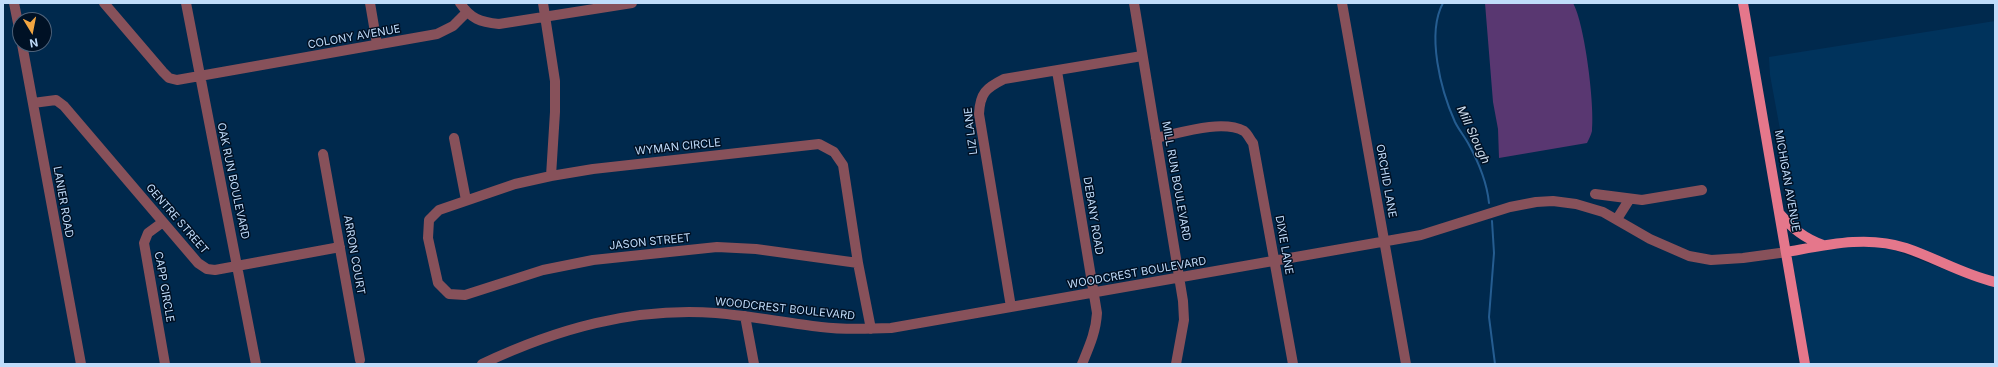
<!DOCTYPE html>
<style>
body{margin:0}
#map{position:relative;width:1998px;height:367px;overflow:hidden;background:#00294d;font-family:Inter,sans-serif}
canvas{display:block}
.frame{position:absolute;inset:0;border:4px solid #c0dcfa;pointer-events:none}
.north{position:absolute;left:12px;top:12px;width:40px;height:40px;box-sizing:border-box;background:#001125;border:1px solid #4d627a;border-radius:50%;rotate:170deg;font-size:11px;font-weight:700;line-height:16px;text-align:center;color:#c0dcfa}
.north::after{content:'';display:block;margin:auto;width:14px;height:18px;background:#f2a541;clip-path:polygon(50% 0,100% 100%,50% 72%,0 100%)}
</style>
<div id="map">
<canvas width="1998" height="367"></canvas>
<div class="frame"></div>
<div class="north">N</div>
</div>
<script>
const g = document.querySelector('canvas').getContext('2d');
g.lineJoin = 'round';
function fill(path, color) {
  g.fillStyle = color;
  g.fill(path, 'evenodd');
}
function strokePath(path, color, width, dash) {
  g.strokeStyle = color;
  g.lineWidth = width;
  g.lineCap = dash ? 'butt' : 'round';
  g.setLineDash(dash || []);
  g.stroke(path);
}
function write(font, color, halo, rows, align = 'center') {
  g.font = font + ' Inter,sans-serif';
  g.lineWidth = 3;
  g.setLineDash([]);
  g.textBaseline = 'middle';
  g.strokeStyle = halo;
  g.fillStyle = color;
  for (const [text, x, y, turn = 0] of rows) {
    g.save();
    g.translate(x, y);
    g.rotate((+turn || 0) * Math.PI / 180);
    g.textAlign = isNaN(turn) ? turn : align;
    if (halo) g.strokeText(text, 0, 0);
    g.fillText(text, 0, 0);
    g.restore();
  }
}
fill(new Path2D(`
 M1995 21V278L1977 273 1907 244 1825 241 1811 236 1798 227 1770 75 1769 57Z
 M1844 247H1882L1894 250 1972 280 1995 286V364H1809L1791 255Z`), '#00335c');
fill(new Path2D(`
 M1485 3H1573C1585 24 1595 107 1592 131 1591 135 1589 139 1587 143L1499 158 1498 129 1493 102Z`), '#593771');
strokePath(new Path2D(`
 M1443 3C1426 34 1441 91 1455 122 1459 130 1464 136 1468 143 1478 161 1487 183 1489 203
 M1492 221 1494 253 1489 317 1495 364`), '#255d91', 2);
strokePath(new Path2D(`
 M14 3 20 33
 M104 3 163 72 169 78 177 80 437 34 453 26 467 12
 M186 3 256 364
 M370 3 377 44
 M460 3C471 19 480 22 499 24L632 3
 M543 3 555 81V112L551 176
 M1134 3 1183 301 1184 320 1176 364
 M1342 3 1406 364
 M22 44 81 364
 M1057 71 1097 313C1096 332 1089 347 1082 364
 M33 103 56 100 64 106 198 263 207 269 215 270 340 247
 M454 138 466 200
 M1156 138C1180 133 1222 119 1244 131 1248 134 1250 140 1253 143L1293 364
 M323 154 360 360
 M1595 194 1642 200 1702 190
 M1617 219 1629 200
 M163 222 148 233 144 243 165 364
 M858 263 756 249 717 247 593 260 543 270 465 295 449 294 438 283 428 238 429 220 439 210 515 184 551 176 593 169 819 144 834 152 843 165 858 263 871 329
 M1011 307 979 114C980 93 986 88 1004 79L1142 56
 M745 316 754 364
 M482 364C556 329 633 307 716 313 751 316 786 323 821 327 844 330 868 329 891 328L1421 235 1510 207 1536 202 1553 201 1576 204 1603 212 1650 239 1689 256 1711 260 1743 258 1787 252`), '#87515a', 10);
strokePath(new Path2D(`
 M1743 3 1805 364
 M1780 214C1793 229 1804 238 1823 245
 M1787 252C1826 245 1867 235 1906 248 1936 258 1964 275 1995 282`), '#e5778b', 10);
write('11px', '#c0dcfa', '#001125', [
 ["COLONY AVENUE",354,37,-10],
 ["LIZ LANE",971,131,-97],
 ["WYMAN CIRCLE",678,147,-6],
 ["OAK RUN BOULEVARD",233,181,78],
 ["MILL RUN BOULEVARD",1176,181,80],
 ["ORCHID LANE",1386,181,80],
 ["MICHIGAN AVENUE",1787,181,80],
 ["LANIER ROAD",63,202,80],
 ["DEBANY ROAD",1093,216,81],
 ["GENTRE STREET",177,219,49],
 ["JASON STREET",650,242,-6],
 ["DIXIE LANE",1284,245,80],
 ["ARRON COURT",354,255,80],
 ["WOODCREST BOULEVARD",1137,273,-10],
 ["CAPP CIRCLE",164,287,80],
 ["WOODCREST BOULEVARD",785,309,6]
]);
write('italic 12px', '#d1e0ef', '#001125', [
 ["Mill Slough",1473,135,65]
]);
</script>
